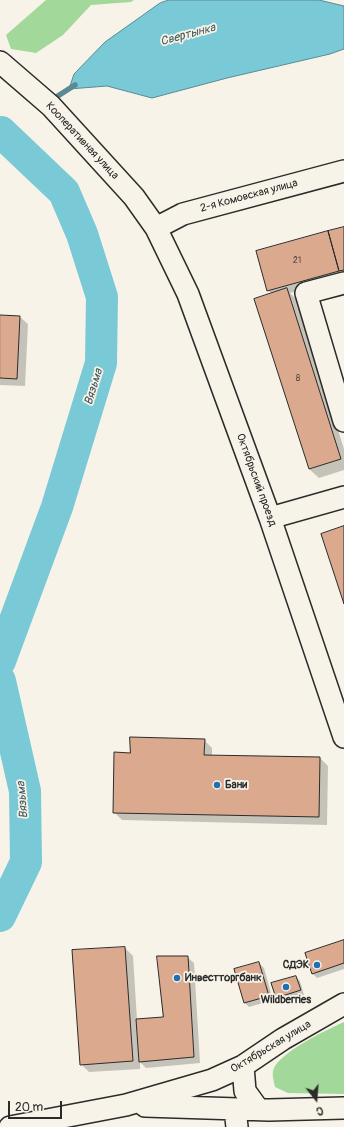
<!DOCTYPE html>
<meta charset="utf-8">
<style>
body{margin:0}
#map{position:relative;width:344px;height:1127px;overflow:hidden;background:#f7f3e8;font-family:Pangolin,sans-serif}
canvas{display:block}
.north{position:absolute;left:296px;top:1079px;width:40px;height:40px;-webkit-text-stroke:3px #f7f3e8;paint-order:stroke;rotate:163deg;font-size:11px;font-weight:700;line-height:16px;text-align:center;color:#2b2b2b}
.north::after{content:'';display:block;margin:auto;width:14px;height:18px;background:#2b2b2b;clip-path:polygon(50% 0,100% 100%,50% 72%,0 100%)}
.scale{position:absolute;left:8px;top:1101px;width:54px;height:18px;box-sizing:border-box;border:2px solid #2b2b2b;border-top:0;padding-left:5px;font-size:12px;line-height:14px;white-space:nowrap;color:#2b2b2b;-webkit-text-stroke:3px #f7f3e8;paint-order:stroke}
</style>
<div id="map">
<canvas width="344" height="1127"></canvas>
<div class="north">С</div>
<div class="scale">20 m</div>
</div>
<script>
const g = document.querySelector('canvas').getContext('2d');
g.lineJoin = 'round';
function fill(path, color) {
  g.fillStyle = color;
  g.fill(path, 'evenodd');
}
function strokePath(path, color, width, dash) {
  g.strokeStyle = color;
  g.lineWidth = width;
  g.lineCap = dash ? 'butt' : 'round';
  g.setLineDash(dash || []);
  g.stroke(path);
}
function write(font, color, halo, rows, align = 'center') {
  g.font = font + ' Pangolin,sans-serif';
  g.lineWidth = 3.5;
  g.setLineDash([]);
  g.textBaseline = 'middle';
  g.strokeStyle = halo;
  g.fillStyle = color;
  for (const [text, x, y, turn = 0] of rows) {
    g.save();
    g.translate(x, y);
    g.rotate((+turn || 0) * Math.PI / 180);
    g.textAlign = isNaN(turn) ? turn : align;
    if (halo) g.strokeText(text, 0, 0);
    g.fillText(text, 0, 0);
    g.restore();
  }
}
fill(new Path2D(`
 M46 0H134L131 2 91 5 63 35 36 53 11 49 6 35Z
 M344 1022V1094L288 1093 275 1087C274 1082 272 1076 273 1071 276 1054 328 1029 344 1022Z`), '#a3d89b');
const water = new Path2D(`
 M169 0H319L344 6V49L330 54 227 78 152 98 107 86 69 89 74 74 105 42 160 3Z`);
fill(water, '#7ac9d7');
strokePath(water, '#5a8a92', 1);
fill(new Path2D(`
 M344 228V278L290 293 296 299 344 449V470L319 478 309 469 272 294 268 290Z
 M0 316 20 317 28 324 25 386 0 385Z
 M204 740 212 748V756L320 758 328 766 327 825 122 820 114 812Z
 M344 941V969L317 978 313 974 306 954Z
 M125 948 133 956 137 1020 164 1018 187 957 194 963 200 1063 146 1068 140 1062V1069L89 1072 81 1064Z
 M259 963 264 968 273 1000 249 1007 245 1003 235 970Z
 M296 977 300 981 304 995 281 1002 276 998Z`), '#0003');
strokePath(new Path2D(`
 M50 101 75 85`), '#5a8a92', 5.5);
strokePath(new Path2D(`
 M0 132H1L64 192 82 234 102 297 101 363 57 507 0 661
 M0 681 25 791 26 862 0 916`), '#7ac9d7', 32);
const building = new Path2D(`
 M344 227V270L339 271 328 231Z
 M328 231 339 271 267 291 256 251Z
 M287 288 341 459 309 469 254 299Z
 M0 315 20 316 17 379 0 378Z
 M344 526V604L321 534Z
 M130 737 205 739 204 755 320 757 319 817 113 813 114 752 130 753Z
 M344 940V963L312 974 305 953Z
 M125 947 133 1061 80 1065 72 950Z
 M157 956H188L194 1057 139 1062 136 1019 163 1017Z
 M259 962 269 996 244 1003 234 969Z
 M296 976 301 990 276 998 271 983Z`);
fill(building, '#dba98e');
strokePath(building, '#2b2b2b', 1);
const minor = new Path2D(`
 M0 62 51 106 134 197 156 228 188 294 270 518 344 737
 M156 228 183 214 344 171
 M344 283 306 293 344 421
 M270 518 344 497
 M243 1066 245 1091 258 1109
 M145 1106 269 1110 344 1108
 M235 1109 237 1127
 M10 1127 126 1105 212 1080 243 1066 283 1039 344 1004`);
strokePath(minor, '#2b2b2b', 24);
strokePath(minor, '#f7f3e8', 21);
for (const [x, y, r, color] of [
 [217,785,4,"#1f6fb2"],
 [317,965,4,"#1f6fb2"],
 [177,978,4,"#1f6fb2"],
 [286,987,4,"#1f6fb2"]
]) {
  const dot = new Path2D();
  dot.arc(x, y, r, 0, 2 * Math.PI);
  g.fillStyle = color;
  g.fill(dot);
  strokePath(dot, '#f7f3e8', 1.5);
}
write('9px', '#574a44', null, [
 ["21",297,261],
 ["8",298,379]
]);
write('11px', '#2b2b2b', '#f7f3e8', [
 ["Кооперативная улица",82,141,47],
 ["2-я Комовская улица",249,196,-15],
 ["Октябрьский проезд",256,480,70],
 ["Октябрьская улица",271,1047,-31]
]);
write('bold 11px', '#2b2b2b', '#f7f3e8', [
 ["Бани",225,785],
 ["СДЭК",309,965,"right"],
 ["Инвестторгбанк",185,978],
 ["Wildberries",286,1000,"center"]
], 'left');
write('italic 12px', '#435a5f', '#f7f3e8', [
 ["Свертынка",188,35,-15],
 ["Вязьма",94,387,-73],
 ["Вязьма",23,800,-95]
]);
</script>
